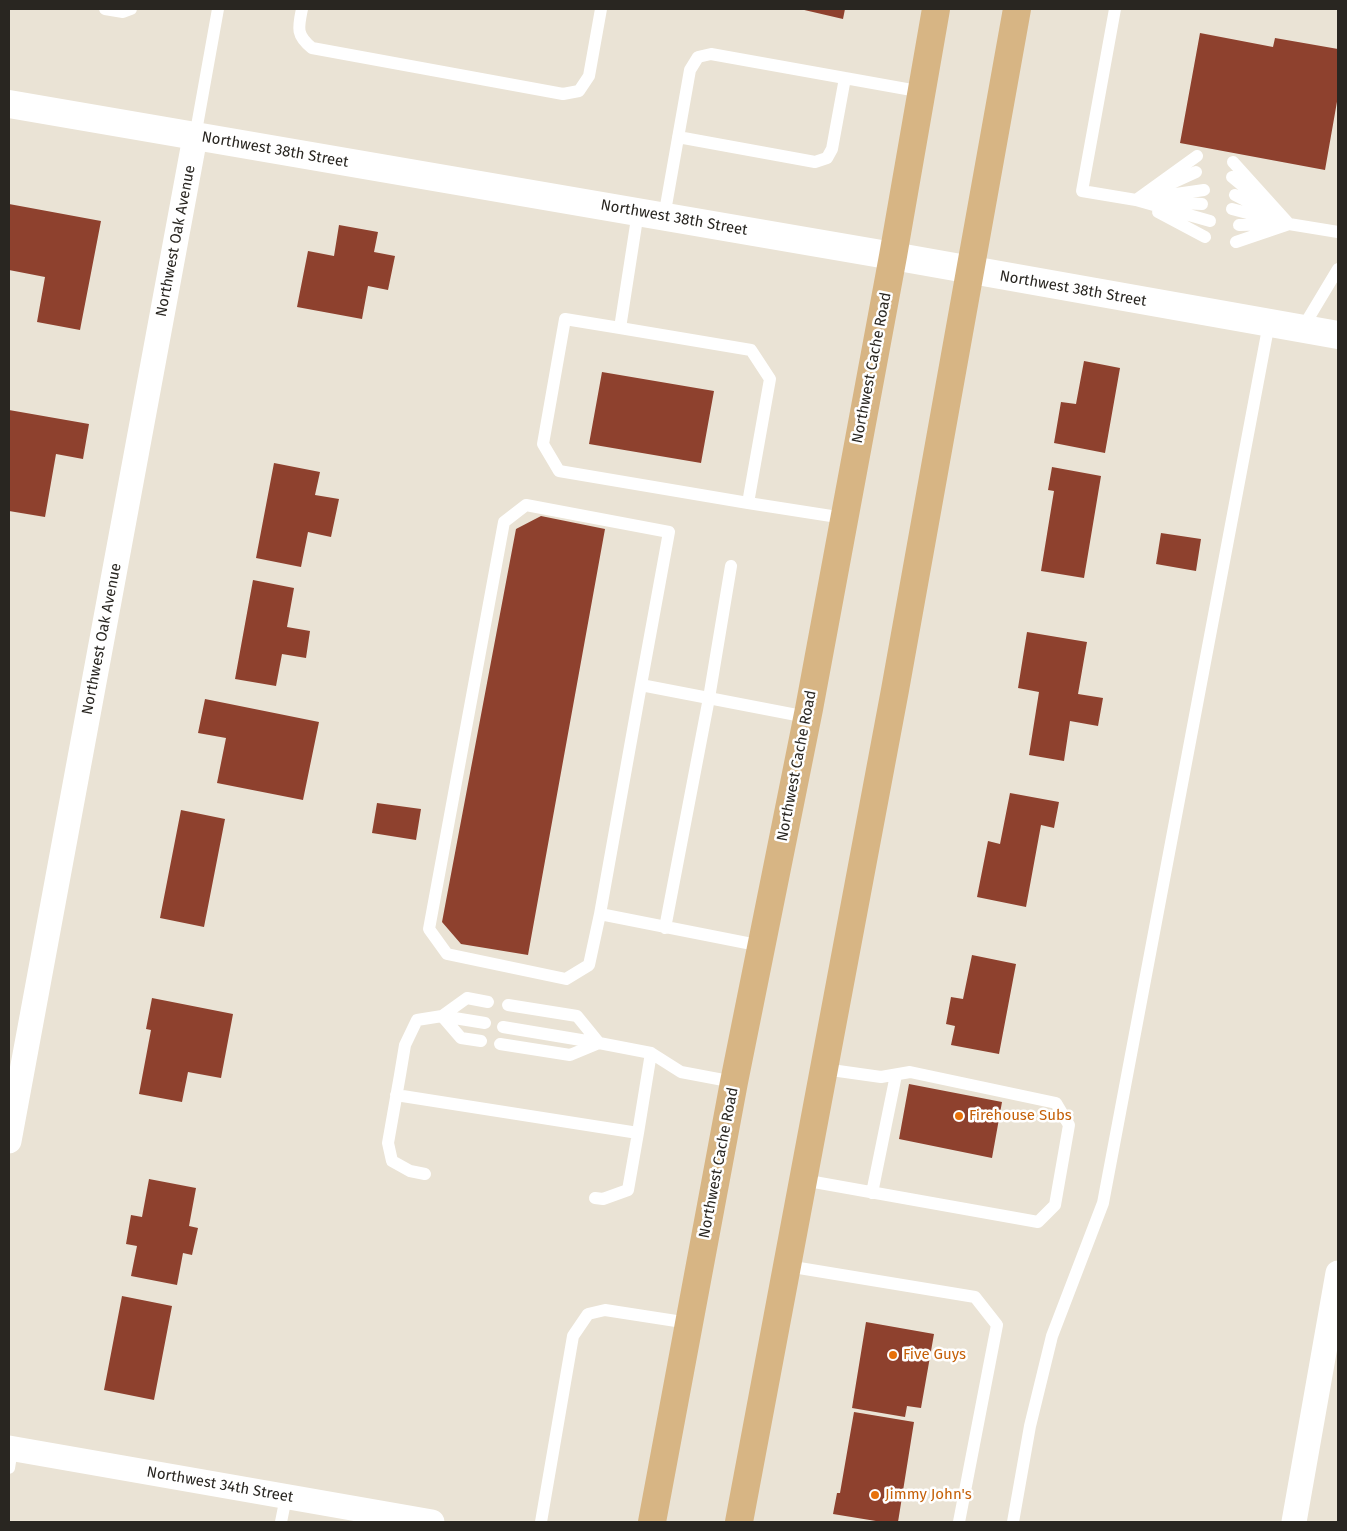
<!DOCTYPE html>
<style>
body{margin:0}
#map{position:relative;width:1347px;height:1531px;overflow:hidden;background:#eae3d5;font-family:"Fira Sans",sans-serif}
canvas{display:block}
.frame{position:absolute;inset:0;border:10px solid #292621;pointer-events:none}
</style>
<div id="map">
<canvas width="1347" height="1531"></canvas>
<div class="frame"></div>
</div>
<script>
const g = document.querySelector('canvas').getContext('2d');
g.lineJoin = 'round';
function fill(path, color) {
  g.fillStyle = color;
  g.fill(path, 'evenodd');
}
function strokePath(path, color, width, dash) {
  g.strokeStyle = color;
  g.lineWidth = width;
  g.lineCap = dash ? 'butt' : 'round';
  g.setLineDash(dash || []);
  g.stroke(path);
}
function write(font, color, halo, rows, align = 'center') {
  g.font = font + ' "Fira Sans",sans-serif';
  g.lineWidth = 5;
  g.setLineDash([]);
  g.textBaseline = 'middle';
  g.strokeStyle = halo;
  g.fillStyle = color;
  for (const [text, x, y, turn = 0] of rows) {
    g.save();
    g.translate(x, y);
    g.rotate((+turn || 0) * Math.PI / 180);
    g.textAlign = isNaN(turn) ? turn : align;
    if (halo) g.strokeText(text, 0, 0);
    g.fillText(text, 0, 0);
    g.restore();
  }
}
fill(new Path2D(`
 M800 9H845L843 19Z
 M1200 33 1273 47 1275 38 1338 49V96L1325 170 1180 143Z
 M9 204 101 221 80 330 37 322 45 277 9 270Z
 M339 225 378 232 374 252 395 256 388 290 368 286 362 319 297 307 308 251 334 256Z
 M1084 361 1120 368 1105 453 1054 443 1061 402 1076 404Z
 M602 372 714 391 701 463 589 444Z
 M9 410 89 424 83 459 56 454 45 517 9 511Z
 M274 463 320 472 315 495 339 499 331 537 308 532 301 567 256 558Z
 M1052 467 1101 476 1084 578 1041 571 1054 491 1048 490Z
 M541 516 605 529 528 955 461 944 442 922 516 529Z
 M1161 533 1201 539 1196 571 1156 564Z
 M253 580 294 588 287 627 310 631 306 658 282 654 276 686 235 679Z
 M1027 632 1087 642 1078 694 1103 698 1098 726 1070 721 1064 761 1029 755 1039 692 1018 688Z
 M205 699 319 722 303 800 217 783 226 738 198 733Z
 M1010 793 1059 802 1054 828 1041 825 1026 907 977 897 988 841 1000 844Z
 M377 803 421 809 416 840 372 833Z
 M181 810 225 819 204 927 160 918Z
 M972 955 1016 964 999 1054 951 1045 955 1026 946 1024 951 997 963 999Z
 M152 998 233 1014 221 1078 188 1072 182 1102 139 1094 151 1030 146 1029Z
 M909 1084 1002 1102 992 1158 899 1139Z
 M149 1179 196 1188 189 1226 198 1228 192 1255 183 1253 177 1285 131 1276 137 1246 126 1244 131 1215 142 1217Z
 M122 1296 172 1306 154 1400 104 1390Z
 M866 1322 934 1334 921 1408 907 1406 905 1417 852 1408Z
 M854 1412 914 1422 898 1522H882L833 1514 837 1493H840Z`), '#8e412e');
strokePath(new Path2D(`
 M105 9 123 12 131 9
 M302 9C298 28 296 35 312 48L563 94 579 91 589 76 601 9
 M1115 9 1082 191 1136 200 1210 221
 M195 137 218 9
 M678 137 815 162 827 158 832 149 845 78
 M1233 162 1289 224
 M1232 177 1256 197
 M1163 187 1196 172
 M1235 195 1272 214
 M1141 199 1204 190
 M1136 200 1197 156
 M1161 202 1202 204
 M1232 209 1289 224 1338 232
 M1158 212 1205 237
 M664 217 690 70 698 57 711 54 923 92
 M1239 225 1274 224
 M1236 242 1289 224
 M620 328 565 319 543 444 559 471 748 503 770 379 751 350 620 328 638 212
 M1302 329 1338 269
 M748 503 844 518
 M600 914 589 965 566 979 447 954 429 929 504 522 526 505 669 532 641 685
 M665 928 709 698 731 566
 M762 946 600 914 641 685 807 717
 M508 1005 577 1016 599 1043 651 1053 681 1072 734 1082
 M442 1016 467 998 488 1002
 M442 1016 461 1038 481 1041
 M503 1027 599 1043
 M500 1044 570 1055 599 1043
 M396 1095 638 1133 651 1053
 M425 1174 410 1171 392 1161 388 1143 400 1075 405 1045 417 1020 442 1016 485 1023
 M803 1180 1038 1222 1055 1205 1069 1125 1056 1103 910 1072 881 1077 824 1069
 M872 1193 896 1075
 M595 1198 603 1199 628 1190 638 1133
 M787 1266 975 1297 997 1325 959 1522
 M9 1468 12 1449
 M281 1522 286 1497
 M541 1522 573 1336 588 1314 605 1310 689 1323
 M1013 1522 1030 1426 1052 1336 1103 1203 1269 323`), '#fff', 12);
strokePath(new Path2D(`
 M9 1141 195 137
 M9 1448 432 1522
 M1294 1522 1338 1273`), '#fff', 25);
strokePath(new Path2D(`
 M9 104 893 256 1338 335`), '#fff', 28);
strokePath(new Path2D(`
 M652 1522 734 1082 809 709 893 256 936 9
 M739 1522 895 690 1017 9`), '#d7b584', 28);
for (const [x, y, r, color] of [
 [959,1116,5,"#e8710a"],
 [893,1355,5,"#e8710a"],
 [875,1495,5,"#e8710a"]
]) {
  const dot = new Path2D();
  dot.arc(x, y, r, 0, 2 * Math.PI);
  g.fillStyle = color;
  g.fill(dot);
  strokePath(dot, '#fff', 2);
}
write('15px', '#292621', '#fff', [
 ["Northwest 38th Street",275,150,10],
 ["Northwest 38th Street",674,218,10],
 ["Northwest Oak Avenue",176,241,-79],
 ["Northwest 38th Street",1073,289,10],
 ["Northwest Cache Road",872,368,-79],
 ["Northwest Oak Avenue",102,639,-79],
 ["Northwest Cache Road",797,766,-79],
 ["Northwest Cache Road",719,1163,-79],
 ["Northwest 34th Street",220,1485,10]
]);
write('15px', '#c56008', '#fff', [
 ["Firehouse Subs",969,1116],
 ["Five Guys",903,1355],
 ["Jimmy John's",885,1495]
], 'left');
</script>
